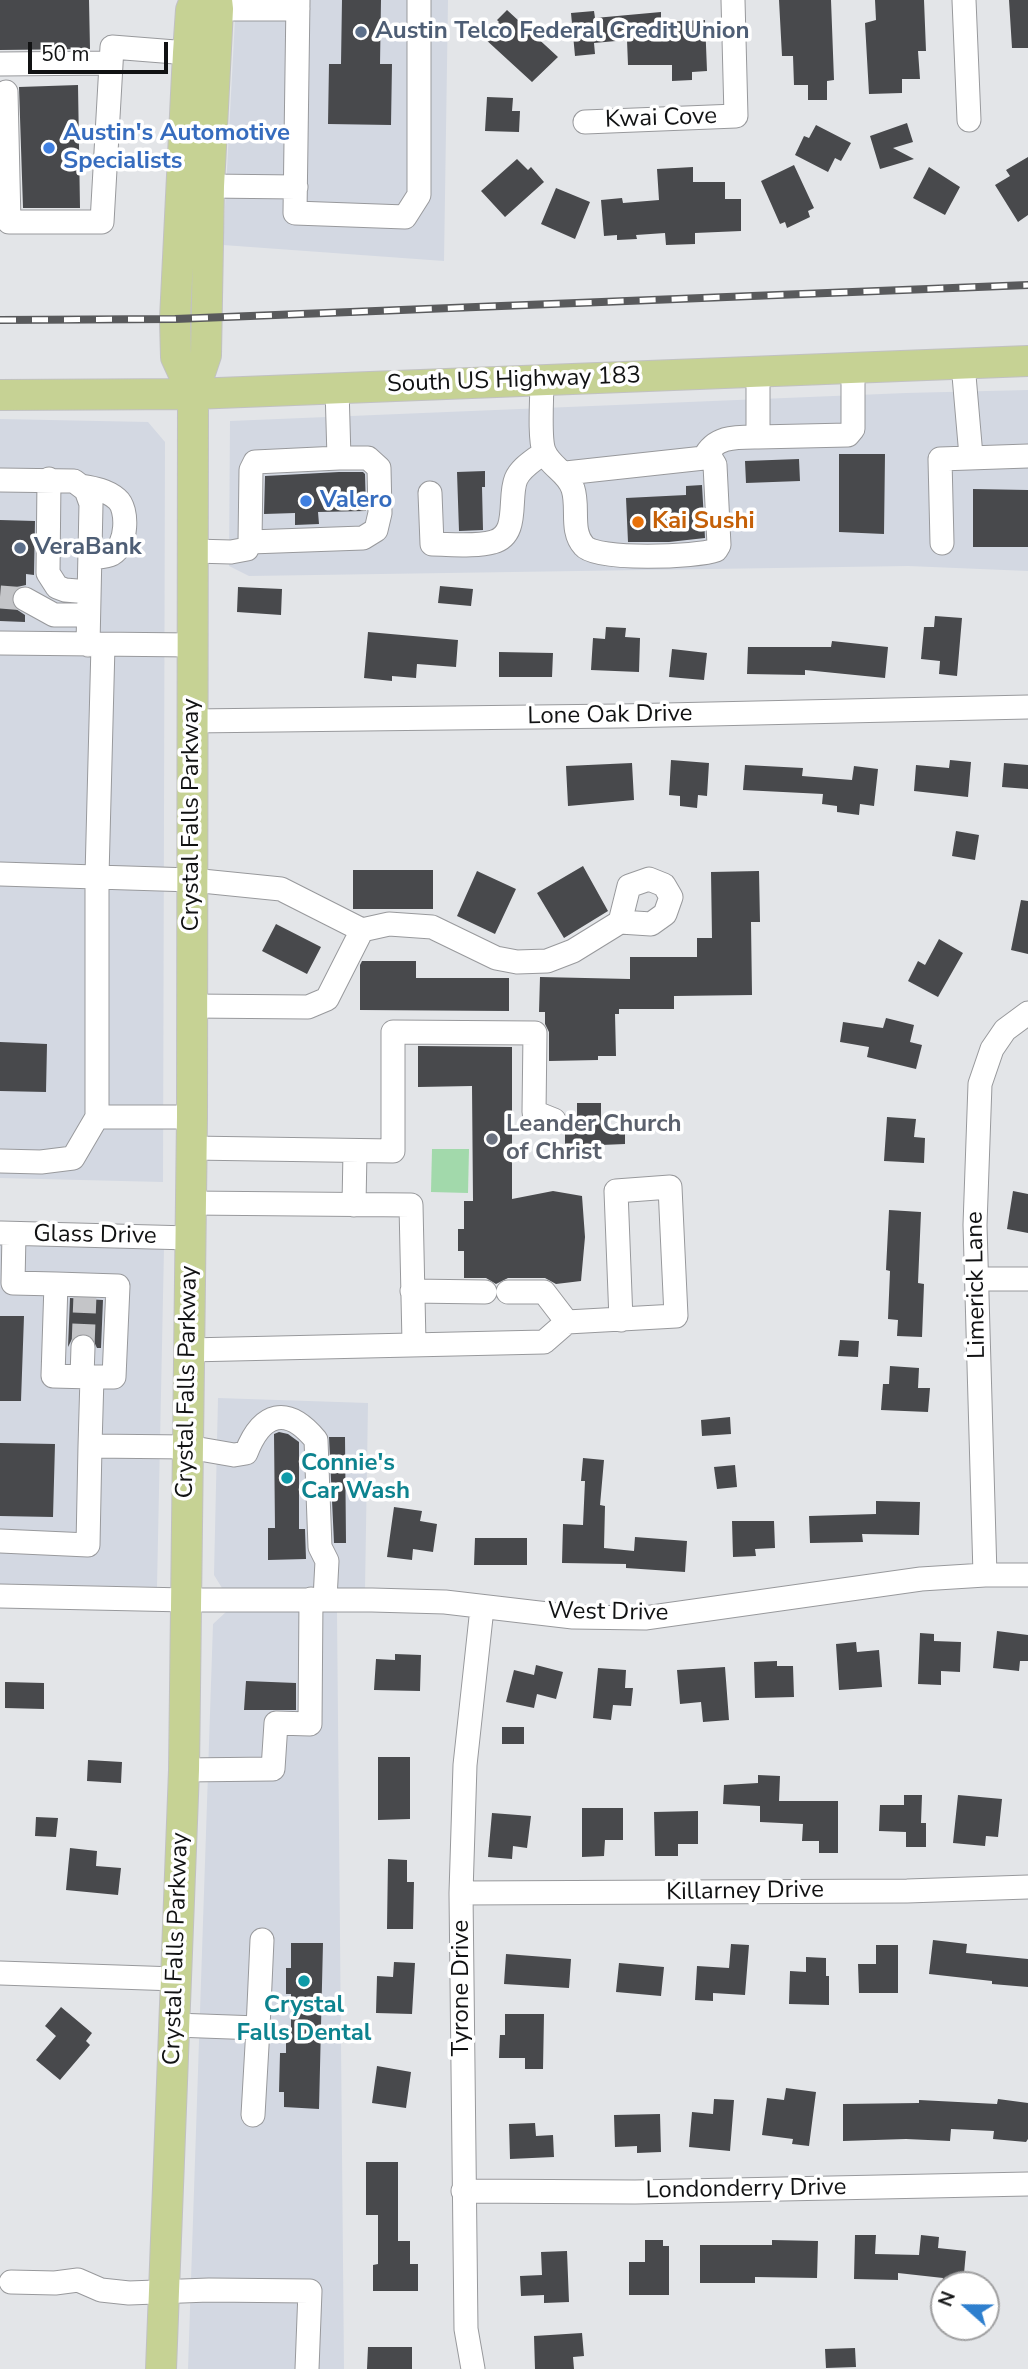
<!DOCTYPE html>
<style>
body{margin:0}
#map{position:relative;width:1028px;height:2369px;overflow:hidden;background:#e3e5e8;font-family:"Nunito Sans",sans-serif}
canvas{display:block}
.north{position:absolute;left:930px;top:2271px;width:70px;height:70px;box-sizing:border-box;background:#fff;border:2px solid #a0a0a1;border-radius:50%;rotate:291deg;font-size:19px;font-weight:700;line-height:28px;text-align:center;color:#111213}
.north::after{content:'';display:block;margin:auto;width:24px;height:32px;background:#2e7fce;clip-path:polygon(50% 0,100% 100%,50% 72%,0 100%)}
.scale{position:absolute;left:28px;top:42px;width:140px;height:32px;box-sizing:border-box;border:4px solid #111213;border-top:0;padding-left:9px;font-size:21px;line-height:24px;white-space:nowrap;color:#111213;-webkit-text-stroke:5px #fff;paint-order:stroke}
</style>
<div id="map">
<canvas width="1028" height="2369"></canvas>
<div class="north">N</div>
<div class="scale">50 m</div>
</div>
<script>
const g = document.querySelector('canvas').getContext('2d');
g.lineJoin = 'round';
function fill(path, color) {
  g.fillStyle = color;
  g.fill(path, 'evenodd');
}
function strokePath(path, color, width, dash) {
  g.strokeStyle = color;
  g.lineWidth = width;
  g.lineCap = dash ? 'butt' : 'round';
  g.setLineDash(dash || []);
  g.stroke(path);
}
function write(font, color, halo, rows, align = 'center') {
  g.font = font + ' "Nunito Sans",sans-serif';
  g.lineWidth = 7;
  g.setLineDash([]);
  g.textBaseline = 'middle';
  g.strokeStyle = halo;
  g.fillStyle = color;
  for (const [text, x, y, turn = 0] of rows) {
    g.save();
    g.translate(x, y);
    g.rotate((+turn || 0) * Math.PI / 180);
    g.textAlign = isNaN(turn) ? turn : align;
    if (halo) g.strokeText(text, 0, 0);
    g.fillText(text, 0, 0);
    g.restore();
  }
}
fill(new Path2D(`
 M236 0H448L444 261 223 245Z
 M1028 390V571L908 566 249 576 229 566 230 421 906 393Z
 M0 419 148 422 165 442 163 1182 0 1178Z
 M0 1245 164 1248 157 1587 0 1584Z
 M218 1398 368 1403 365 1590 222 1588 214 1575Z
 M226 1612H337L344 2369H188L213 1624Z`), '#d3d8e2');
fill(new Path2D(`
 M432 1149H469L468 1193 431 1192Z`), '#a2d9ab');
fill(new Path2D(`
 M0 0H89L90 49 0 50Z
 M342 0H381L380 64H392L391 125 328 124 329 64H341Z
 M779 0H831L834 80 827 81V100H808V85H794L793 56H782Z
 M875 0H924L926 51H918L920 79H902V93L869 94 865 23 876 20Z
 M1009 0H1028V48H1012Z
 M507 10 558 57 532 82 484 38 499 22 497 20Z
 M594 11 595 18 661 12V22L705 20 707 71 692 72V80L672 81V65H628L627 40 594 43 595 54 575 56 571 13Z
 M78 85 80 208H23L19 87Z
 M487 97 513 98 512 111H520L519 132 485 131Z
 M907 123 913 142 893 148 914 159 880 169 870 136Z
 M816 125 851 143 841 161 835 158 828 172 795 155 804 136 809 138Z
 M1028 157V215L1018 222 995 185 1010 176 1006 170Z
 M517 159 528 170 531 167 544 182 505 217 481 191Z
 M794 165 814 208 808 211 810 217 787 228 785 222 780 224 761 181Z
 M693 167V182H725V199H741V231L695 233V244L666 245 665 233 636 235 637 239 617 240V235L604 236 601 200 622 198 623 203 659 200 657 169Z
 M929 167 960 187 945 215 913 198Z
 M556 188 590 202 575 239 541 224Z
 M839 454H885L884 534 839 532Z
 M799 459 800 481 746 483 745 461Z
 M485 471V487H482L483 530 459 531 457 472Z
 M339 472H363L365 474 366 511 318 512 319 524 295 525V513L264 514 265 476Z
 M702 485 705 538 669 542H628L626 498 686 495V486Z
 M973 489 1028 490V547H973Z
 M0 520 35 521 34 575 26 574V585L17 587 11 599 13 607 25 615V622L0 621Z
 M440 586 473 589 471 606 438 603Z
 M238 587 282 589 281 615 237 612Z
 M935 616 962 618 957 676 939 674 940 661 921 659 924 627H934Z
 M606 627 626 628 625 637 640 638 639 672 591 670 593 638 605 639Z
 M368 632 458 640 456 667 417 664 416 678 392 676V681L364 678Z
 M832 641 888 647 885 678 805 670V675L747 674 748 647H831Z
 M672 649 707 653 704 680 669 677Z
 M499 652 553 653 552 677H499Z
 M671 760 709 763 707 796 698 795 697 808 680 806V796L669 795Z
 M950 760 971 762 968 797 914 791 916 765 949 768Z
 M632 763 634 800 568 806 566 766Z
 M1004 763 1028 765V789L1002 787Z
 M745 765 803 768 802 776 852 780 854 766 878 769 874 806 860 804 859 815 837 812V806L822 804 823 794 743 790Z
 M956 831 979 835 975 860 952 856Z
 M583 866 608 911 564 938 537 893Z
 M353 870H433V909H353Z
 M477 871 516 889 495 934 457 916Z
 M759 871 760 922H751L752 995 674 996V1009H619V1014H615L616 1056H598V1060L549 1061V1032L545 1024V1012H539L540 977 630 979V957H697V938H712L711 872Z
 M1021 900 1028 901V954L1011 950Z
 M276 924 321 947 307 974 262 951Z
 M939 939 963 953 938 997 908 981 918 961 925 965Z
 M362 961H416V978H509V1011L360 1010V965Z
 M886 1018 914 1025 910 1042 922 1045 916 1069 867 1057 869 1047 840 1042 843 1022 883 1028Z
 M0 1042 47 1044 46 1092 0 1091Z
 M418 1046 512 1047V1199L553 1191 582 1196 585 1237 581 1281 556 1284 545 1278H508L496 1284 486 1278H464V1251H458V1229H464V1201H473L472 1086 418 1087Z
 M577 1103H601V1125H625V1144L601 1145V1157L565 1158V1128H577Z
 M887 1117 916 1119 914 1137 925 1138 924 1163 884 1161Z
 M1013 1191 1028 1194V1233L1007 1229Z
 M889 1210 921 1212 918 1283 924 1284 922 1337 897 1336 898 1320 888 1319 890 1271 886 1270Z
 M70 1298 103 1300 101 1348H97L91 1336 83 1333 72 1339 68 1347Z
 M0 1316H24L21 1401H0Z
 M840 1340 859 1341 858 1357 838 1356Z
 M890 1366 919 1368 918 1388H930L928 1412 881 1410 883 1384H889Z
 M730 1417 731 1434 702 1436 701 1420Z
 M279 1432 288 1434 299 1442V1529H305L306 1559 268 1560V1528H275L274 1434Z
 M329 1437H345L346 1543H334Z
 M0 1443 55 1444 53 1517 0 1516Z
 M583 1458 604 1460 600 1505 605 1506 604 1548 634 1551 635 1537 687 1541 685 1572 626 1568V1564L562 1563 563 1524 583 1525 585 1481H581Z
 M735 1465 737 1487 717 1489 714 1467Z
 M876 1501 920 1502 919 1535 862 1534 863 1542 810 1543 809 1516 876 1514Z
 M394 1507 422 1511 420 1521 437 1524 433 1552 413 1549 412 1560 387 1557Z
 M732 1521H774L775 1548 755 1549 756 1556 733 1557Z
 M475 1538H527V1565H474Z
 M997 1631 1028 1635V1661H1020L1019 1671 993 1668Z
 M920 1633 934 1634V1641L961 1642 960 1672 941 1671V1685L918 1684Z
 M856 1642 857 1652 879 1650 882 1687 839 1690 836 1644Z
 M395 1654 421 1655 420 1691 374 1690 376 1659 395 1660Z
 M777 1661V1666H793L794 1697 755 1698 754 1662Z
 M536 1665 563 1672 556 1699 537 1694 534 1708 506 1702 514 1670 534 1675Z
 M725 1667 729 1720 703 1722 701 1702 680 1704 677 1670Z
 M598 1668 626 1670 625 1688H633L631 1706 613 1705 611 1720 593 1718Z
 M246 1681 296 1683V1710H244Z
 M5 1682 44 1683V1709L5 1708Z
 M502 1727H524V1744H502Z
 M378 1757H410V1819L378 1820Z
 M88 1760 122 1762 121 1783 87 1781Z
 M758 1775 780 1776 779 1801H838V1853H819V1841H802L803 1824 760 1822V1806L723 1804 724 1785 758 1783Z
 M904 1795H922L921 1823H926V1847H906V1832L879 1831 880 1805H904Z
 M958 1795 1002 1799 998 1837 986 1836 985 1846 953 1843Z
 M582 1808H623V1840H605L604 1856 582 1857Z
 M698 1811V1844H678V1856H655L654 1812Z
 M492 1813 531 1816 527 1848 513 1846 512 1859 488 1857Z
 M36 1817 58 1818 56 1837 35 1836Z
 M70 1848 97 1851 96 1866 121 1868 118 1895 66 1890Z
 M388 1859 407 1860V1882H414L413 1929H387Z
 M933 1940 967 1944 966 1953 1028 1959V1987L992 1984V1981L929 1974Z
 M291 1943H323L319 2109 284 2107V2092H279L280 2053H286V2038H291V1994H286V1968H291Z
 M731 1944 749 1945 745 1995 713 1993V2001L695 2000 697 1966 729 1968Z
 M876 1945H898V1993H859L858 1964H876Z
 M506 1954 571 1959 569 1988 504 1984Z
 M806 1957 826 1958V1976H829V2005L789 2004 790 1971 806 1972Z
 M394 1962 415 1963 412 2014 376 2013 377 1976 393 1977Z
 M619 1963 664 1967 661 1996 616 1992Z
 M61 2007 92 2033 86 2041 90 2045 60 2080 36 2060 56 2036 45 2026Z
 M505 2014H544L543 2069H525V2058H499L500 2035H505Z
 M377 2066 411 2072 406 2108 372 2103Z
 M786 2088 816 2092 809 2146 792 2144 793 2139 762 2135 767 2098 784 2100Z
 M714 2099 734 2100 730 2151 689 2147 692 2112 713 2114Z
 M998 2099 1028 2103V2139L1026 2142 993 2139 994 2131 951 2129 950 2141 906 2139 843 2141V2104L919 2103V2100L997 2104Z
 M660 2114 661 2152 637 2153V2146L615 2147 614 2115Z
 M535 2123 536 2136 553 2135 554 2157 510 2159 509 2124Z
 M366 2162H398V2241H410V2264H418V2291H373V2265L378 2264V2215H366Z
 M855 2235H876L875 2254 919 2255 921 2235 939 2237 938 2248 966 2251 963 2285H942L943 2278 898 2273V2280L854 2279Z
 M645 2240H663V2246H669V2295H629V2262H645Z
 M772 2240 818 2241 817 2278 755 2277V2283H700V2245H772Z
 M567 2251 569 2302 544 2303V2295L521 2296 520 2276 542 2275 541 2252Z
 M582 2333 584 2356 573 2357 574 2369H535L534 2336Z
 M368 2347H412V2369H367Z
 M855 2348 856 2367 826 2368 825 2349Z`), '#48494c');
strokePath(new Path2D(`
 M0 597 25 599
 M83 1347 85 1295`), '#c4c5c8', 23, [23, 11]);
const minor = new Path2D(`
 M298 0 295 213 405 217 419 195V0
 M964 0 969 120
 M218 9H298
 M0 64 111 63
 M6 92 9 222H102L112 47 188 53
 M585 122 736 116 733 0
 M209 186 296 187
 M963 364 971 456
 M758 371V437L848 435 853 429V369
 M542 380C542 397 539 438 544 451 550 467 568 472 573 489 579 507 570 531 584 546 596 561 698 557 716 550L719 545 715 465 712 460 704 458 566 473
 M704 458C715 436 735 437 758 437
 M49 479 48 573 57 587 65 590 89 592
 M0 480 74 481 86 490 91 504 88 645
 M81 486C93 488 107 490 117 499 129 509 127 546 112 554 106 557 96 557 90 558
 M430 493 432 544C449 544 476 547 493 542 520 535 508 498 516 479 521 467 535 460 544 452
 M250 542 363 538 376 530 380 513 379 468 368 458H339
 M942 543 940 459 1028 456
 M194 551 231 552 247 549 250 542 251 470 255 462 339 458 337 388
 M25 599 54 615H88
 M0 643 192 645
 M192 721 620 716 1028 707
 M0 874 192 880 281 889 362 930 389 924 432 927 496 958 517 962 547 961 573 951 620 922 651 924 665 914 671 897 664 885 649 879 629 886 620 922
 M192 1006 308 1007 327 999 362 930
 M97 1117V876L103 645
 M191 1148 393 1151V1032L535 1033 534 1112 554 1120
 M0 1161 41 1162 73 1158 97 1117H192
 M190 1203 411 1205 414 1343
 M354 1205 355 1151
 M1 1233 190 1238
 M14 1234 13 1283 56 1284 53 1376 92 1377 90 1446
 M976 1279H1028
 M56 1284 118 1286 114 1377H92
 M412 1291 485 1292
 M508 1292H544L567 1322
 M189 1350 544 1342 567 1322 676 1316 670 1187 616 1191 621 1320
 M82 1377 83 1347
 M0 1541 88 1545 90 1446 188 1447 234 1455 246 1453C262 1412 287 1405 316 1440L320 1547 327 1561 325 1599
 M985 1575 975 1225 980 1084 992 1049 1005 1030 1028 1013
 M0 1596 186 1600H372L445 1602 573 1617 645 1618 921 1579 985 1575H1028
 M184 1770 273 1769 276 1723 310 1724 311 1599
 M461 1893 907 1891 1028 1887
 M0 1973 176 1979
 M175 2025 258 2028 262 1940
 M253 2115 258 2028
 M463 2191 635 2192 1028 2184
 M11 2282 55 2283 78 2280 101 2290 129 2293 209 2290 310 2291 307 2369
 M473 2369 466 2329 461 1893 465 1765 482 1608`);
const major = new Path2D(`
 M193 394 176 357 175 319 188 53 191 10 195 0
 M0 395 193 394 1028 361
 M161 2369 184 1770 192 1117 193 394 206 355 209 186 218 9 217 0`);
strokePath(minor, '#98999c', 25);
strokePath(major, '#c1c1c2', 32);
strokePath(minor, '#fff', 23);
strokePath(major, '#c6d294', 30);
const rail = new Path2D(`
 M0 320 175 319 1028 285`);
strokePath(rail, '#595a5c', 8);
strokePath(rail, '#fff', 5, [16]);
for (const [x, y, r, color] of [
 [361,32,7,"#5c6f8a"],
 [49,148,7,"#3f7fe0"],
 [306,501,7,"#3f7fe0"],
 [638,522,7,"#e8710a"],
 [20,548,7,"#5c6f8a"],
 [492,1139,7,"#6b7280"],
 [287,1478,7,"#0f9aa8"],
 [304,1981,7,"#0f9aa8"]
]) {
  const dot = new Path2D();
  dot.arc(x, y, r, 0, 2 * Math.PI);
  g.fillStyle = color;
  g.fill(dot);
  strokePath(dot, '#fff', 2.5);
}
write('bold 24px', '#4e5e75', '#fff', [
 ["Austin Telco Federal Credit Union",375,32],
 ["VeraBank",34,548]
], 'left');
write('24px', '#111213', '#fff', [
 ["Kwai Cove",661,119,-2],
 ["South US Highway 183",514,381,-2],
 ["Lone Oak Drive",610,716,-1],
 ["Crystal Falls Parkway",192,815,-90],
 ["Glass Drive",95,1236,1],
 ["Limerick Lane",977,1285,-91],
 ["Crystal Falls Parkway",188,1382,-89],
 ["West Drive",608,1613,1],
 ["Killarney Drive",745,1892,-1],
 ["Crystal Falls Parkway",177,1949,-88],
 ["Tyrone Drive",462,1988,-90],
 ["Londonderry Drive",746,2190,-1]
]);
write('bold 24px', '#366cbe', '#fff', [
 ["Austin's Automotive",63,134],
 ["Specialists",63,162],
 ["Valero",320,501]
], 'left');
write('bold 24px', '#c56008', '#fff', [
 ["Kai Sushi",652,522]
], 'left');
write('bold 24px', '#5b616d', '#fff', [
 ["Leander Church",506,1125],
 ["of Christ",506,1153]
], 'left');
write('bold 24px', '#0d838f', '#fff', [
 ["Connie's",301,1464],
 ["Car Wash",301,1492],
 ["Crystal",304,2006,"center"],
 ["Falls Dental",304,2034,"center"]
], 'left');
</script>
